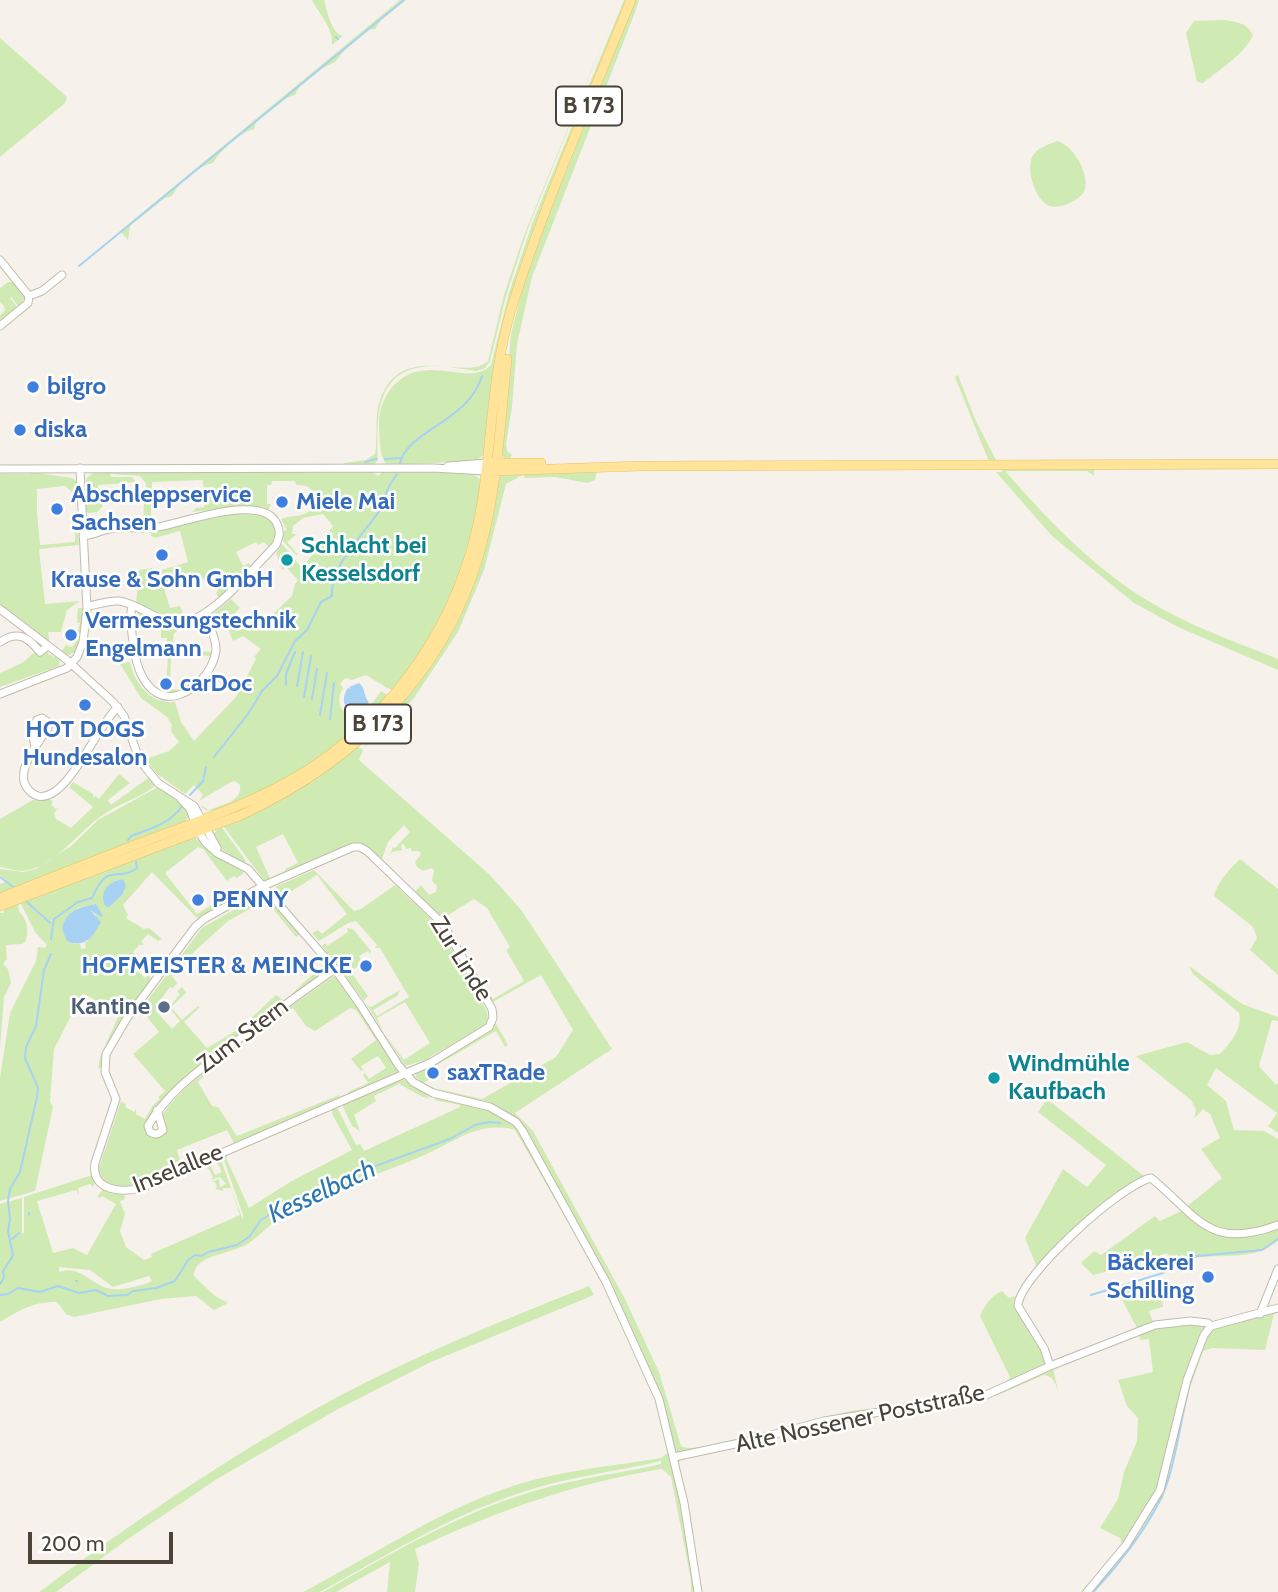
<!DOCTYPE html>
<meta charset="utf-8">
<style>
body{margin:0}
#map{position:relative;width:1278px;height:1592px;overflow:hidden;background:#f6f2eb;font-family:Cabin,sans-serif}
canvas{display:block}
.scale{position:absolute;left:28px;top:1532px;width:145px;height:32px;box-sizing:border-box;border:4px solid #4a4338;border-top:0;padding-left:9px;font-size:21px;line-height:24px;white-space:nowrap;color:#4a4338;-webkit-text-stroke:5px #fff;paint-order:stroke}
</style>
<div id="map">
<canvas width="1278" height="1592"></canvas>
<div class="scale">200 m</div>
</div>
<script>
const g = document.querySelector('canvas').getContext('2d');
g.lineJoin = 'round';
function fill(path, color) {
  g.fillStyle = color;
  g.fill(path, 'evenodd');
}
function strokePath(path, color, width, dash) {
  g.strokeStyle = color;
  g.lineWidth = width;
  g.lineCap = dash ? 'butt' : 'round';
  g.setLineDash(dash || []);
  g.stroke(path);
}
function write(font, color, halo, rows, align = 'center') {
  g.font = font + ' Cabin,sans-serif';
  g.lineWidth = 5;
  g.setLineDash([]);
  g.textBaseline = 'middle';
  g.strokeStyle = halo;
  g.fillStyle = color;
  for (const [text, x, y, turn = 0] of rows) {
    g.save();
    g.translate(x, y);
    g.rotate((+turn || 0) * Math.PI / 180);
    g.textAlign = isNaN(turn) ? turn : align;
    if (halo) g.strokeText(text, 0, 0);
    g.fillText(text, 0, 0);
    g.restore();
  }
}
fill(new Path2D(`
 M312 0H324C328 12 330 32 343 36L332 45C334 29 319 14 312 0Z
 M400 0H406L381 20 375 29 368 30 344 51 335 62 323 68 300 86 295 95 287 98 256 122 254 129C239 133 221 150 213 163 197 166 180 182 172 196L165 198 130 226 128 240 120 231Z
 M620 0 527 231 506 296 490 361 485 368 477 371C460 369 440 364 422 367 373 374 377 423 378 460L374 465H346L344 463 366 460 375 454C378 436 374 417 380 400 402 339 465 383 488 361L504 295 523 238Z
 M624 0H628L518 281 484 455 475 461 387 465C379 457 380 440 379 429 378 413 383 396 395 384 427 352 470 388 491 365L509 293 533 221Z
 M635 0H639L634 15 532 277 517 344 512 407 506 444 507 451 512 455 509 460 503 457 501 451 511 334 526 275 562 178Z
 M1223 20C1237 22 1246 22 1253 35 1244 55 1220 69 1203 83L1197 82 1186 33 1194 21Z
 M0 38 67 97 65 103 0 157Z
 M1057 141C1073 145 1089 172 1085 189 1083 196 1076 200 1070 203 1064 206 1055 208 1049 206 1035 200 1024 166 1034 154 1038 148 1050 144 1057 141Z
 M8 282H16L25 297 19 307 11 297 10 298 18 308 0 323V315L5 310 4 306 0 302V288Z
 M958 375 975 419 997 462H989L955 377Z
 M1278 467V469L1100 470H1094V476L1087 471H1007L1006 472C1047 519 1092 566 1145 599 1187 625 1233 641 1278 659V670L1178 627 1134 603 1052 536 996 472H1002L1001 468Z
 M385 470 473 474 480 479 481 486 477 515 465 563 442 619 394 690 387 688 366 675 352 680 345 678 340 684 343 688C336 700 339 712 353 717L366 712 381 691 389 696 348 738 294 775 219 811 218 809C211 811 204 812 201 805L209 810C222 804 243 802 240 785L235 781 231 782 199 801 203 795 194 785 185 794 156 773 146 759 169 751 179 742 171 731 172 725 167 717 141 698 120 664 130 662C135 685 151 704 175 702L181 722 194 741 236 697 256 659 254 657 261 649 243 636 233 641 228 629 220 622 213 623V614L231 599 240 608 235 613 249 629 255 624 261 625 269 618 272 621 277 617 274 613 292 596 295 584 298 580 286 567 282 570 276 553 282 544 302 568 319 546 327 540 325 537 333 526 323 514 303 518 293 526 292 534H297L287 542 298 555H296L283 541 284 531 287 530 281 519C293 514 304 519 313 507L322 506 319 496 314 497C312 486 306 485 296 485L295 481H272L271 485H267V504H271L269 509 236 507 192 512 196 508 204 507 203 480 152 482 151 506 155 507 151 508V517L153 518 154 522 143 524 144 502 142 498 146 497V483L140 476 110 474 111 477H132L136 482 98 485 99 499H102V507L97 512 88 513 85 510C84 496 79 478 95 473L372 472 378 476Z
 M597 471 595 480 587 483 555 477 525 478 523 475 506 484 484 570 458 632 414 698 372 743 365 746 367 738 454 624 499 477 503 474Z
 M31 472 72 478 78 482V502L76 485V501L72 492 65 486 37 489V513L40 545 75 542V533H72L78 532 79 545 39 549 45 604 80 601 67 610 61 632H48L50 643 61 652 66 645 71 647 74 645 80 623 77 622 78 608H84L78 643 82 634 75 654 74 652 70 655 62 653 0 607V474H31Z
 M234 514C249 514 290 515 274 542 270 550 261 557 255 564L254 562 269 547 264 542 258 545 256 542 236 552 243 566 249 563 251 567 217 600 195 616 219 598 216 593 218 591 210 581 205 582 199 573 163 585 170 608 180 606 184 617 189 615V620L167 619 136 604 139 570 152 568 159 571 188 562 180 531 155 538 151 536V531Z
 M138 613 167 628 176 630 177 632 174 633 173 642H180V650L212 652 211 656 171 653 170 689 181 690 166 693 168 655 142 654 138 659V649H166L167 638H161V628L143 629 133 624 135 616Z
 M48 651V654L60 659 59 666 0 687V673L22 663 35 652 41 655Z
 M357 746 363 750 359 760 490 875 522 911 612 1049 515 1113 533 1131 625 1299 659 1372 681 1446C696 1457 820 1418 846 1412 875 1406 998 1399 1010 1377L980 1316C984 1306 992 1295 1002 1291L1009 1298 1016 1296 1013 1302 1053 1368 1059 1395C1056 1385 1055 1377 1044 1375L998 1395 959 1405 829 1424 681 1459 679 1463 702 1592H691V1580L671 1477 662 1469C573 1483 496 1512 415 1549L419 1563 415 1592H387L390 1562 336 1592H323C385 1557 447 1520 515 1497 563 1480 612 1475 661 1464V1461C614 1472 566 1477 520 1493 449 1516 385 1556 320 1592H303C374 1555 442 1508 519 1484 564 1470 614 1466 661 1458L669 1452 657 1405 634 1347 599 1276 515 1130C507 1127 498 1127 489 1128 465 1131 442 1148 420 1157 379 1175 335 1186 295 1206 277 1216 266 1231 249 1243 234 1254 193 1254 194 1276L215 1296 228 1303 214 1310 196 1296 161 1299 74 1317 66 1314 57 1302C35 1301 19 1310 0 1322V1204L22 1198V1233H24V1197L92 1175 95 1182 93 1187 90 1184 78 1188 79 1195 76 1190 37 1201 53 1253 73 1248 87 1255 116 1204 102 1196 100 1198 97 1197 103 1189 124 1195 125 1199 120 1201 125 1214 120 1231 126 1247 144 1260 152 1257 151 1254 240 1215 231 1188H223V1191L215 1189 217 1187 215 1182H211L219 1179 220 1187 226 1184 220 1177 211 1180 213 1177 209 1169 206 1168 213 1165 211 1167 215 1175 222 1172 218 1164 214 1162 206 1167 208 1162 220 1158 243 1220V1215L223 1157 227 1156V1160L249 1208 290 1182 352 1150 332 1114V1108L338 1109 356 1145 360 1144 364 1151 460 1107V1105L434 1100 437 1097 487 1109 517 1128 616 1306 621 1304 602 1267 522 1126 498 1109 499 1107 430 1087 482 1099 556 1057 573 1030 541 975 491 1003 452 935 493 999 524 981 506 950 510 947 487 908 474 899 442 919 414 893 421 885 429 895 436 892 437 886 432 881 434 871 432 868 423 871 417 867 415 862 421 854 419 851H411V848L406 849 404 844 401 845 402 850 392 852 389 856 393 847 395 848 410 832 404 825 388 842 381 862 361 846 278 877 277 875 286 871 285 869 298 863 283 834 256 847 271 881 266 883 224 827V825L290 794 323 773ZM59 1267 90 1270 113 1287 149 1276 152 1281C140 1286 125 1290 112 1289 92 1287 81 1264 59 1272Z
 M119 774 130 783 108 800 111 805 148 778 156 785C141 798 119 803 103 815 78 831 54 869 22 871 15 871 7 868 0 867V819L33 800H51L53 802 51 805 56 809 59 808 54 813 56 819 71 828 93 807 69 787 73 782 93 794 94 798 96 796 99 799Z
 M158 787 183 804 189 816 185 822 0 893V884L7 881 0 875V869L23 872 36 869 71 846 98 820Z
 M221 826 246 861 243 863 221 849 212 835Z
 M194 837 244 873 237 878 234 876 227 881 203 849 198 847 165 873 197 914 222 898 226 900 224 904 198 919 152 872 123 905 128 915 126 918 144 929 149 928 162 939 158 941 148 934 141 942 144 945H139L133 952 135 955 131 954 129 957 131 960 129 963 145 978 149 975 152 982 105 1053 101 1067 98 1069 100 1057 119 1015 83 993 54 1049 50 1102 53 1107 35 1191 0 1201V1078L10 1013 36 961 38 947 45 948 47 945 35 932 20 902ZM96 904 101 917 88 909 96 915 88 941 85 943 86 948 81 949 80 944H73L77 908Z
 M1240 859 1278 889V975L1250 950 1257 938 1253 927 1214 896C1218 881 1229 870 1240 859Z
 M314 870 354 911 361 909 395 885 432 920 445 937 487 1012 488 1019 484 1026 425 1060 405 1066 385 1034 404 1060 430 1043 405 1002 377 1018 383 1031 367 1005 371 1007 400 990 397 996 373 1010 377 1016 409 997 380 948H375L377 945 356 921 348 923 319 941 312 933 318 930 322 934 347 914 317 875 284 896 286 894 284 889 280 894V898L299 919 275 892 277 886Z
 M263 893C275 902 327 958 327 971L253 1025 250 1020 251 1018 276 995 284 1001 325 963 300 934 296 937 266 900 228 921 185 960 186 962 172 976 177 983 173 988 170 987 156 1006 158 1008 156 1011 172 1029 180 1021 171 1010H167L180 994 177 991 182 987 186 993 171 1007 182 1020 198 1006 200 1007 184 1022 207 1048 239 1029 246 1031C223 1049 144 1102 147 1132L156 1138 163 1135 166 1127 162 1115C177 1092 201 1076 222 1059L198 1082 212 1106 218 1107 237 1136 337 1096 338 1094 340 1097 234 1143 227 1130 177 1150 180 1161 192 1156 194 1160C174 1169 106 1209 99 1168L121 1101 126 1104 125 1107 134 1112 136 1109V1114L145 1119 153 1105 160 1099 158 1097 165 1091 133 1054 159 1032 141 1009 202 928Z
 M18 903 19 911C27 919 29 930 26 941L22 944 6 945 7 959 3 964 8 969 11 983 4 997 0 1049V913H4V907Z
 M347 928 353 929 371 951 370 954 368 951 359 956 363 964 350 971 368 996 364 1001 322 946 325 943 327 946 348 932Z
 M1189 966 1242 1004 1278 1017V1021L1272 1020 1259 1066 1276 1085 1278 1083V1133L1268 1126 1277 1113 1216 1068 1207 1085 1226 1101 1234 1130 1264 1131 1278 1139V1221C1239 1238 1217 1234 1185 1208L1222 1178 1201 1149 1220 1138 1210 1114 1203 1109 1194 1119 1196 1110 1191 1100 1136 1056 1187 1042 1210 1055 1220 1054C1230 1043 1243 1029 1239 1013L1193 974Z
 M334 976 363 1014 397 1069V1072L349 1093 348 1092 368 1083 363 1075 365 1073 369 1079 386 1068 378 1056 361 1066 363 1070 361 1071 351 1059 376 1040 356 1010 350 1008 315 1031 306 1026 293 1008 269 1022Z
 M495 1022 508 1045 505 1047 496 1031 428 1070 432 1078 423 1083 415 1077 418 1071 486 1034Z
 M401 1078 427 1094 429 1098 423 1097 399 1084 374 1096 376 1101 354 1115 360 1131 352 1126 343 1107 344 1104Z
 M1047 1099 1144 1176 1085 1218 1032 1275 1036 1265 1025 1238 1063 1169 1087 1187 1106 1165 1038 1112Z
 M1181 1211C1214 1237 1238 1243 1278 1227V1241C1273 1244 1268 1248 1263 1250 1234 1262 1201 1249 1174 1266L1167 1253 1141 1263 1093 1275 1081 1263 1094 1251 1101 1255 1155 1216 1160 1221Z
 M1152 1280 1160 1292 1163 1307 1149 1311 1153 1322 1137 1328 1118 1292Z
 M589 1286 594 1295 431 1362 338 1409 217 1479 128 1539 56 1592H39C133 1522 229 1456 332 1400 415 1355 502 1321 589 1286Z
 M1274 1314 1265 1350 1212 1348 1203 1351 1190 1388 1163 1498 1114 1570 1095 1592H1081L1122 1545 1120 1538 1100 1528 1118 1499 1124 1472 1137 1441 1138 1418 1127 1406 1118 1380 1153 1372 1149 1339 1140 1340 1139 1333 1155 1327 1190 1323 1220 1328Z`), '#d0eab3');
fill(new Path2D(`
 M359 683C366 688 363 696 369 702L361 711 351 712C342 705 342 697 348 688L351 689 349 687Z
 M123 879 126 886 122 895 109 907 105 906C99 891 108 882 123 879Z
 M96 904 103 916 101 917 90 910 101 922C92 937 86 949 67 941L62 929C66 910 80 907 96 904Z`), '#a7d2f3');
strokePath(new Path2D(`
 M336 37 338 39
 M79 266 404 0
 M385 459 401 458
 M365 462 376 459
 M400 463C408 430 468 422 482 376
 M286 685V674L295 652
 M297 686 303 652
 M304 697 311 656
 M312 699 317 669
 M320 715 327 673
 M330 719 334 683
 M214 757 248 714 262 691 277 676 295 641 307 630 321 602 332 596C329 565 369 529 384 504 389 496 384 501 386 493 388 487 393 480 397 474
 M190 795 203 781 206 767
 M128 840 131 836C151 828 170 824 182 806
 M0 877 16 889
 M26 901 50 923
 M51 939 54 919 78 902 92 898C95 892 99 882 105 878 114 870 123 879 137 868L136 862
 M29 1213V1215
 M12 1239 19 1233
 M76 1281H77
 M0 1284 4 1278 3 1271 13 1256 8 1231 10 1220 8 1201 10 1189 20 1172 37 1097 38 1088 25 1058 26 1047 36 1026 44 970 51 954
 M0 1295 8 1294 18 1288 40 1292 58 1286 79 1293 96 1290 108 1296 127 1295 133 1291 156 1288 175 1281 188 1260 195 1255 202 1256 208 1252 237 1245 249 1237 261 1220 295 1199 317 1192 345 1177 450 1139 475 1125 489 1122 500 1123
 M1091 1295 1163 1273 1186 1257 1262 1250 1278 1239
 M1190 1382 1197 1363
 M1093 1592C1119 1564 1150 1525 1165 1489 1176 1461 1181 1418 1189 1387`), '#a7d2f3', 2);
const minor = new Path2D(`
 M0 260 29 296
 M0 326 28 303 29 296 42 291 62 275
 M448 466 487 463
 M0 469 433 468 486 471
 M83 536C95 535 103 529 115 528 129 527 144 529 158 527 183 523 263 492 277 524 281 532 279 538 276 545 256 565 205 628 175 623 155 621 140 604 119 601 108 600 98 605 87 606
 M132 605C129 619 132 634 134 648 139 690 167 715 202 679 209 672 215 660 216 650 216 638 209 624 203 614
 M0 609 67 660 113 702 124 716 139 759 145 767 158 783 194 806 217 848
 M0 642C18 630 28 637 40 652L48 646
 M0 694 67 668 77 657 83 642 87 609 80 468
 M35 748 32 730 37 720 42 718 48 722V728C40 741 20 764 24 781 25 787 31 794 38 796 67 803 97 725 118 707
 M181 799 190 809 198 831 206 843 217 853 248 869 335 969 361 1006 399 1066 413 1082 433 1093 490 1107 516 1122 522 1130 606 1282 659 1399 684 1503 698 1592
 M353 847H360L367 851 443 924 492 1009 493 1018 489 1027 432 1062 141 1188C121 1193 91 1191 95 1163L116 1099 105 1072 106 1054 127 1018 195 927 204 919 263 886Z
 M157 1110 163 1130C158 1135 155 1135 150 1132L148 1126C167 1093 196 1073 225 1050 261 1022 298 995 335 969
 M1260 1314 1278 1269
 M1211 1326 1278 1308
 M1050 1366 1044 1348 1018 1306C1018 1277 1122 1184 1151 1178 1198 1216 1208 1251 1278 1225
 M674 1457 749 1441 824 1421 986 1395 1050 1366 1155 1325 1190 1321 1208 1323 1211 1326
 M1087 1592 1126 1545 1160 1490 1187 1380 1204 1335 1211 1326`);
const major = new Path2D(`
 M492 463H541
 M492 471 641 466 1278 464
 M0 898C52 877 104 857 156 837 216 815 277 794 328 756 413 693 468 600 483 496 492 433 493 367 512 307 545 202 590 101 631 0
 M0 906 241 815C363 759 457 662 486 527 498 472 501 415 507 359`);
strokePath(minor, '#c2bbad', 9);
strokePath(major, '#e7c367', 10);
strokePath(minor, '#fff', 7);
strokePath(major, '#ffe49a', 9);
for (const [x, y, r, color] of [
 [33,387,7,"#3f7fe0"],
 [20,430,7,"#3f7fe0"],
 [282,502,7,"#3f7fe0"],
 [57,509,7,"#3f7fe0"],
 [162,555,7,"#3f7fe0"],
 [287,560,7,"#0f9aa8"],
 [71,635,7,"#3f7fe0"],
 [166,684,7,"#3f7fe0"],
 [85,705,7,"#3f7fe0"],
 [198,900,7,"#3f7fe0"],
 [366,966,7,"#3f7fe0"],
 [164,1007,7,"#5c6f8a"],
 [433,1073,7,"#3f7fe0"],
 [994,1078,7,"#0f9aa8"],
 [1208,1277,7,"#3f7fe0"]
]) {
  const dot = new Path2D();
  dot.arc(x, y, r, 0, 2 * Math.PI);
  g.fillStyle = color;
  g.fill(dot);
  strokePath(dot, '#fff', 2.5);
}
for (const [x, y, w] of [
 [589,106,66],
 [378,724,66]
]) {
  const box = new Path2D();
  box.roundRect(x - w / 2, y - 19.5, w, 39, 5);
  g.fillStyle = '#fff';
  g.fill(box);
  strokePath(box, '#4a4338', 2);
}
write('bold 23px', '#4a4338', null, [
 ["B 173",589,106],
 ["B 173",378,724]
]);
write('bold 24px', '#366cbe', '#fff', [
 ["bilgro",47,387],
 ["diska",34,430],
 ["Abschleppservice",71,495],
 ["Sachsen",71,523],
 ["Miele Mai",296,502],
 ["Krause & Sohn GmbH",162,580,"center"],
 ["Vermessungstechnik",85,621],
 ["Engelmann",85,649],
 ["carDoc",180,684],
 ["HOT DOGS",85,730,"center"],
 ["Hundesalon",85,758,"center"],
 ["PENNY",212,900],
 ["HOFMEISTER & MEINCKE",352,966,"right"],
 ["saxTRade",447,1073],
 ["Bäckerei",1194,1263,"right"],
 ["Schilling",1194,1291,"right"]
], 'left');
write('bold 24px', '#0d838f', '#fff', [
 ["Schlacht bei",301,546],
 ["Kesselsdorf",301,574],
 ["Windmühle",1008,1064],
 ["Kaufbach",1008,1092]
], 'left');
write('24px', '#4a4338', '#fff', [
 ["Zur Linde",461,959,58],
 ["Zum Stern",243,1036,-37],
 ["Inselallee",178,1169,-22],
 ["Alte Nossener Poststraße",860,1419,-12]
]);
write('bold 24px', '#4e5e75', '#fff', [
 ["Kantine",150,1007]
], 'right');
write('italic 26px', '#2c77b2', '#fff', [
 ["Kesselbach",322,1192,-25]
]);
</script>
